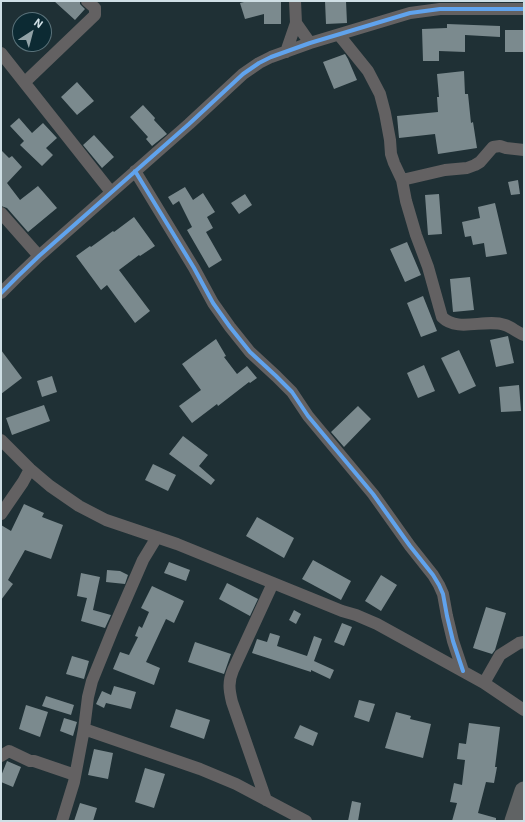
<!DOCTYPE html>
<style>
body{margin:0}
#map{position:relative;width:525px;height:822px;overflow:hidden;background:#1f3035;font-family:"IBM Plex Sans",sans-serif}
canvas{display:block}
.frame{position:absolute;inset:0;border:2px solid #cfdfe5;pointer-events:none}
.north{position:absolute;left:12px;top:12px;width:40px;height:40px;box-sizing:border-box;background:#0c2a33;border:1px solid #5a727a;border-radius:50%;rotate:36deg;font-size:11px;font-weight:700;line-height:16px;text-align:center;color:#cfdfe5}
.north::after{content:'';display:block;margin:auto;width:14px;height:18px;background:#91a2a7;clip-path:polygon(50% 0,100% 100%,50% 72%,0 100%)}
</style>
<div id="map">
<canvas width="525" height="822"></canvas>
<div class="frame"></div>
<div class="north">N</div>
</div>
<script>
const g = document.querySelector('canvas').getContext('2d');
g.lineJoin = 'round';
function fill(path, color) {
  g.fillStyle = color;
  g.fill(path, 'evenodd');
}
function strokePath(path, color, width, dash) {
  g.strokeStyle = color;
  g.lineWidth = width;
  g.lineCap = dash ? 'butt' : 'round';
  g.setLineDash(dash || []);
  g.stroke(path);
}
fill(new Path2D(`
 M54 1H80V4L85 9 75 20Z
 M248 1H281V24H264V14L245 19 240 3Z
 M325 1H346L347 23 326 24Z
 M447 24 500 26V37L465 35V52L439 51V61H423L422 29 447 28Z
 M505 30H524V52H505Z
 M345 54 348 59 357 80 334 89 323 62Z
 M464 71 465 94H468L471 123 473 122 477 148 438 154 435 134 399 138 397 116 438 112 437 97H439L437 74Z
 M77 82 94 101 77 115 61 97Z
 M143 105 155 118 154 120 167 134 152 146 146 139 148 137 130 117Z
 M19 118 32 133 43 123 57 138 46 148 53 155 42 166 20 145 24 141 10 126Z
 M94 135 114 157 102 168 83 145Z
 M1 150 9 158 12 156 22 167 7 183 20 200 38 186 57 208 28 232 7 208 1 206Z
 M518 180 520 194 511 195 508 182Z
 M185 187 193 200 203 193 215 212 207 217 213 228 206 232 222 260 209 268 187 230 192 227 179 201 173 205 168 197Z
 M245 194 252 205 239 214 231 203Z
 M439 194 442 234 428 235 425 195Z
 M495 203 507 254 486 257 484 243 473 245 471 236 465 237 462 222 480 218 478 207Z
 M134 217 155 246 140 256 139 255 119 270 150 311 135 323 107 285 101 290 76 256 90 246 91 247 113 231 114 232Z
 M407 242 421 275 405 282 390 249Z
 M470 277 474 310 453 312 450 279Z
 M423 296 437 331 421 337 407 303Z
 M508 336 514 363 496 367 490 340Z
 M216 339 226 356 224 357 237 374 247 366 257 378 250 383 249 382 218 406 217 404 192 423 179 406 201 390 182 364Z
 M1 350 22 378 1 394Z
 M459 350 476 386 459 394 441 358Z
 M424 365 435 391 418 398 407 373Z
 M52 376 57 392 42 397 37 381Z
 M519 385 521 411 501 412 499 387Z
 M44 405 50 421 12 435 6 418Z
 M358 406 371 419 344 447 331 432Z
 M183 436 208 455 199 466 215 480 211 485 169 454Z
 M153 464 176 475 168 491 145 480Z
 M24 504 44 513 42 517 63 525 51 559 25 550 8 580 13 584 1 600V525L11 531Z
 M257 517 294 538 284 558 246 536Z
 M313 560 351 581 341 600 302 579Z
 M169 562 190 570 186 581 164 573Z
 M107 570 120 571 128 575 125 584 106 582Z
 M81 573 100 577 93 610 111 615 105 628 81 621 87 598 77 596Z
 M381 575 397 585 381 611 365 601Z
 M227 583 258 599 250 616 219 599Z
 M152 586 184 601 174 623 166 619 146 662 160 668 154 685 113 669 120 652 129 655 138 637 135 636 139 626 142 628 149 612 141 608Z
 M486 607 506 613 495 650 492 654 473 648Z
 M294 610 301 614 296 624 289 620Z
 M342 623 352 627 344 646 334 642Z
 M270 633 280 636 277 646 307 656 314 636 322 639 314 661 334 670 330 679 311 670V672L252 653 257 639 267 642Z
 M195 642 231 654 224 674 188 662Z
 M72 656 89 661 84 679 66 674Z
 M114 686 136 692 131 709 106 703 104 708 96 704 102 691 111 695Z
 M46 696 74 705 71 715 42 706Z
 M359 700 375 704 369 722 354 717Z
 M26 705 48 712 40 737 19 729Z
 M176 709 210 720 204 739 170 727Z
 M396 712 411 716 410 719 431 724 423 758 385 748Z
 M64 718 77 722 73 736 60 731Z
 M469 723 500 727 495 767H497L494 783 486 782 478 813 496 818V821H452L457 803 450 802 454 783 462 785 465 760 457 759 459 743 466 744Z
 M300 725 318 733 313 746 294 738Z
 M94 749 113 753 108 779 88 775Z
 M7 761 21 767 13 787 1 782V776Z
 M145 768 165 774 154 808 135 802Z
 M352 801 361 803 358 821H348Z
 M80 803 97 808 93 821H74Z`), '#7b8a8e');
strokePath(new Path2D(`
 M296 23 310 43
 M339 35 368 71 380 94 385 113 390 140 391 154 394 163 402 180 406 201 416 235 428 267 442 317C458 333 485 318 505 325 511 327 517 332 524 335
 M286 52 296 23 295 1
 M1 53 111 192
 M25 82 95 15V8L87 1
 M135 171 194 268 213 303 230 327 250 352 276 376 292 392 308 416 373 494 410 546 433 575 439 585 443 594 447 616 453 641 463 671
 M402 180 445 170 467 168 475 165 480 162 493 147 500 146 506 148 524 150
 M1 213 39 256
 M1 293 17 277 39 256 189 124 243 74 259 63 271 57 310 43 410 13 440 9H524
 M1 440 30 469 50 486 79 506 106 520 177 544 342 611 356 615 377 624 484 683 524 710
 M1 514 23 482 30 469
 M484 683 500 655 519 643 524 642
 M84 729 200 769 236 784 306 821
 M1 756 9 751 30 761H34L75 775
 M266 800 232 702C229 689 228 682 233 670L273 583
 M62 821 74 782 84 729 88 697 92 681 113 629 143 560 157 537`), '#636162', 12);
strokePath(new Path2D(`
 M514 821 524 791`), '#606364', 19);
strokePath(new Path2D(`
 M135 171 194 268 213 303 230 327 250 352 276 376 292 392 308 416 373 494 410 546 433 575 439 585 443 594 447 616 453 641 463 671
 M1 293 17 277 39 256 189 124 243 74 259 63 271 57 310 43 410 13 440 9H524`), '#60a3ed', 4);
</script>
